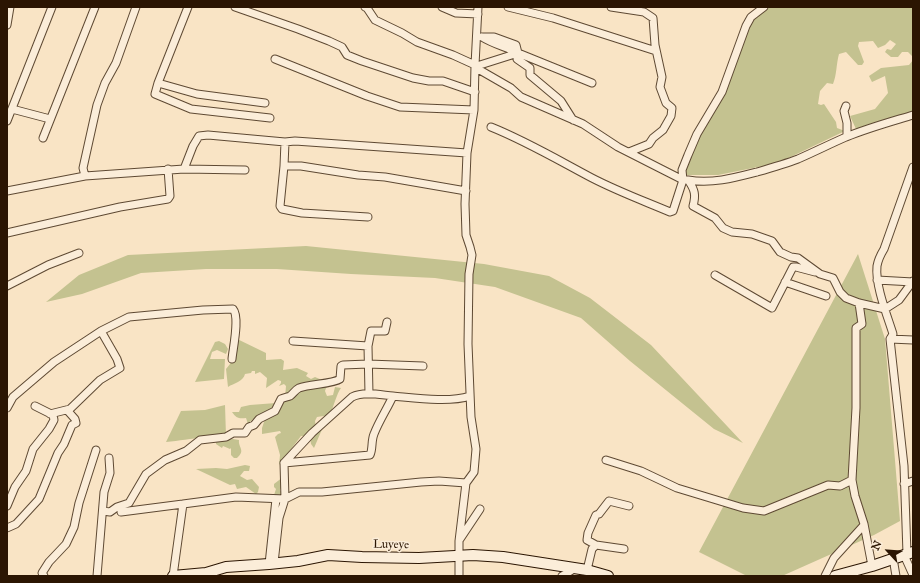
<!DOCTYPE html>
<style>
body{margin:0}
#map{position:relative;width:920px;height:583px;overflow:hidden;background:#f9e4c5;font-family:"IM FELL Great Primer",serif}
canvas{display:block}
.frame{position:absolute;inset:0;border:8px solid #2b1502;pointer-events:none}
.north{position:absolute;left:868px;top:531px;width:40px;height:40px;-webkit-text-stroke:3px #fbedd9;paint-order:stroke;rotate:296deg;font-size:11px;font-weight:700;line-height:16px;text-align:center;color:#2b1502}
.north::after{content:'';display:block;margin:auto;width:14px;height:18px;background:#2b1502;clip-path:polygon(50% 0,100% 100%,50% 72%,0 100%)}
</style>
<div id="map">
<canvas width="920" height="583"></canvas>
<div class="frame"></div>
<div class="north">N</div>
</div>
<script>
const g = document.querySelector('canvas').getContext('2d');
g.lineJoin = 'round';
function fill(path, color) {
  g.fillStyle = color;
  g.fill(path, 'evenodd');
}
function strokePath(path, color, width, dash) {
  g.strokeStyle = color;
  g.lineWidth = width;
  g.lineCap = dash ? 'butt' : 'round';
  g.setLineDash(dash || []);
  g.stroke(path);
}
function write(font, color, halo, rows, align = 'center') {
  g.font = font + ' "IM FELL Great Primer",serif';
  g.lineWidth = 3;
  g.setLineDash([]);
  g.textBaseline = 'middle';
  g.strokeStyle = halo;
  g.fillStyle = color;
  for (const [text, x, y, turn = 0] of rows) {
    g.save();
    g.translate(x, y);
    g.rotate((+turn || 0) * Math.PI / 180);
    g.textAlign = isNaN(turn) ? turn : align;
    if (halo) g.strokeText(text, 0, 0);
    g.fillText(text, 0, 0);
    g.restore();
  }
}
fill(new Path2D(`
 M762 7H913V57L908 52H902L898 57H891L885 52 887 49 891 50 896 44 890 40 885 45 878 48 873 41 859 42 858 46 864 62 862 65H858L846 52 839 54C836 65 837 74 833 84L827 83 820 91 818 104 821 105 824 104 836 122 837 128 845 131 778 163 718 175H687L683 168 711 112 748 26Z
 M913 60V111L856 129 850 116 875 109 888 93 885 76 872 82 869 76 881 68 909 65Z
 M306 246 484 264 549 276 590 298 651 345 743 443 714 429 630 361 581 318 495 287 435 278 351 274 277 269H206L141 273 82 294 46 302 79 275 128 255Z
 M858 254 885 339 900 521 874 535 782 576H747L699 552Z
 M231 336 266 353V360L281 359 284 361 283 370 297 368 308 373 306 376 311 379 315 377 331 384 326 388 325 391 327 396 333 395 335 387 341 388C337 393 333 408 330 415L317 417 315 421 316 428 323 427 314 448 311 444 310 436H301L279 465 280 455 275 437 278 434 281 433 280 431 262 434V428L265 419 255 422 253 419 248 424 246 418C239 419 236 418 232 412H239L241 407 250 405 276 403 285 398 286 386 284 384 279 386 281 383V381L278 380 266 388 267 378 260 372 255 374V371H252L251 373 245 374C243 382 234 383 228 387L226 369 230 364 229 348Z
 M219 341 225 344 228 349 226 354 217 350 212 352 210 359H225L224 379 195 382 215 342Z
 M225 405 226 436 204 437V436V438C191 438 179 441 166 442L181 411 205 410V424V410Z
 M233 439 239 440C238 448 246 450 237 458H234L231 455V448L230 449 223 446 222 448 216 444V441Z
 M245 465 250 466 249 471H244L240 476 247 480 252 479 259 487 258 492 256 494 246 487 237 489 235 484 230 485 196 469 216 468 227 469Z
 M283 477 284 481H289C287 485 283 485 280 490L282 493 286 492 291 494 281 498 274 495 276 489 274 487V484Z`), '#c4c290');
const street = new Path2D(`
 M188 7 158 83 155 94 191 109 270 118
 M235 7 298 29 329 41 342 47 347 55 362 61 413 78 429 81H443L475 92
 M365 7 367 8 375 20 402 33 417 42 453 55 475 65 478 69 511 88 521 97 583 124 618 147 683 180 673 211 670 212C644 201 617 191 592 178 558 160 526 141 491 127
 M442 7 456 13 478 14
 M508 7 553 18 656 51
 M611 7 644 12 653 18 655 45 662 77 660 87 666 103 672 108 671 116 663 130 653 138 649 144 629 152
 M764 7 751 17 746 26 722 92 697 134 688 155 682 170 683 180H688C695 190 696 195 693 206L715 218 723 228 732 232 752 234 772 241 780 252 791 257 798 258 820 274 833 278 840 292 846 298 859 303 885 309 899 300 913 281
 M7 25 10 7
 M482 37C493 44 506 47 518 53L517 59 530 68V75L561 101 573 120
 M482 37H494L516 45 518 53 592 83
 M275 59 367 96 400 107 474 110
 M478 69 480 65 518 53
 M158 83 197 94 265 103
 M846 106 844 111 847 123V136
 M12 109 50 119
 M7 121 52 7
 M43 138 95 7
 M285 142 284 166H301L358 175 385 177 466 191
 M284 166 280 206 282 209 302 213 368 217
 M184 169 245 170
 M85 176 83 168 97 105 105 83 116 63 136 7
 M688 180C712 184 734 178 757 172 771 168 785 164 798 159 814 152 830 144 846 137 868 128 890 122 913 115
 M7 191 85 176 184 169 193 146 199 136 208 135 285 142 295 141 467 153
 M7 233 120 207 168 199 170 196 168 169
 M715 275 772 308 793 267H796L815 272
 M877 280 913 282
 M785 282 826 296
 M7 286 48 265 79 253
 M859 303 862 324 856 328V408L852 480 855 496 864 524 872 566
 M890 339 913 340
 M293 341 368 346
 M369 394 368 346 371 331H385L387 322
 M7 408 13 397 54 362 101 331 129 317 203 310 233 309C240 317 233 348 232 359
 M50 414 70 409 100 380 120 368 117 359 101 331
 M606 460 641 471 677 488 743 508 764 511 828 485 840 486 852 480
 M284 463 312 433 352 397C364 391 381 395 393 396
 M904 484 913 481
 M7 506 15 487 26 471 33 449 49 429 54 420 53 415 35 406
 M103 511 110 512 117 507 129 503 146 474 165 460 186 451 200 440 226 437 233 433H245L249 427 254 425 259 419 275 411 281 399C283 398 287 397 290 396 293 394 295 390 299 388 310 384 333 384 340 379L341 366 343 365 368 364 423 366
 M121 512 183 504
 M7 528 16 524 39 499 58 453 64 444 72 425 76 423 75 419 67 410
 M460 539 480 509
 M596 545 587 540 588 533 596 515 599 514 609 501 629 506
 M907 554 904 466 890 339 893 334C887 315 875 285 877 266 878 260 881 254 884 249L913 167
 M904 555 913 575
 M893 558 896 576
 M274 563 279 518 285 499 284 463 370 455C373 449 371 441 374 434 379 421 387 409 393 396 415 398 449 403 470 396
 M269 564 276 499
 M587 570 592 549 596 545 624 549
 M44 576 42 573 49 562 66 544 74 527 79 503 96 450
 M97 576 104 492 110 473 109 458
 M173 576 183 504 236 497 285 499 299 492H322L421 482 439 481 466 483
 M459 576V541L466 483 474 472 476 449 471 417 468 344 469 274 472 255 470 247 466 235 465 204 467 153 474 110 475 65 478 7
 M562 576 574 569
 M825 576 834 558 864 525`);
const secondary = new Path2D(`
 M173 576 206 573 226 567 269 564 298 561 328 555 362 557 419 558 473 555 503 557 587 570 608 576
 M835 576 872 566 913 552`);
strokePath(street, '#5e4933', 9);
strokePath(secondary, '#2b1502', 12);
strokePath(street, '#fbedd9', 7);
strokePath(secondary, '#fbedd9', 10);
write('12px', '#2b1502', '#fbedd9', [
 ["Luyeye",391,545,1]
]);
</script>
